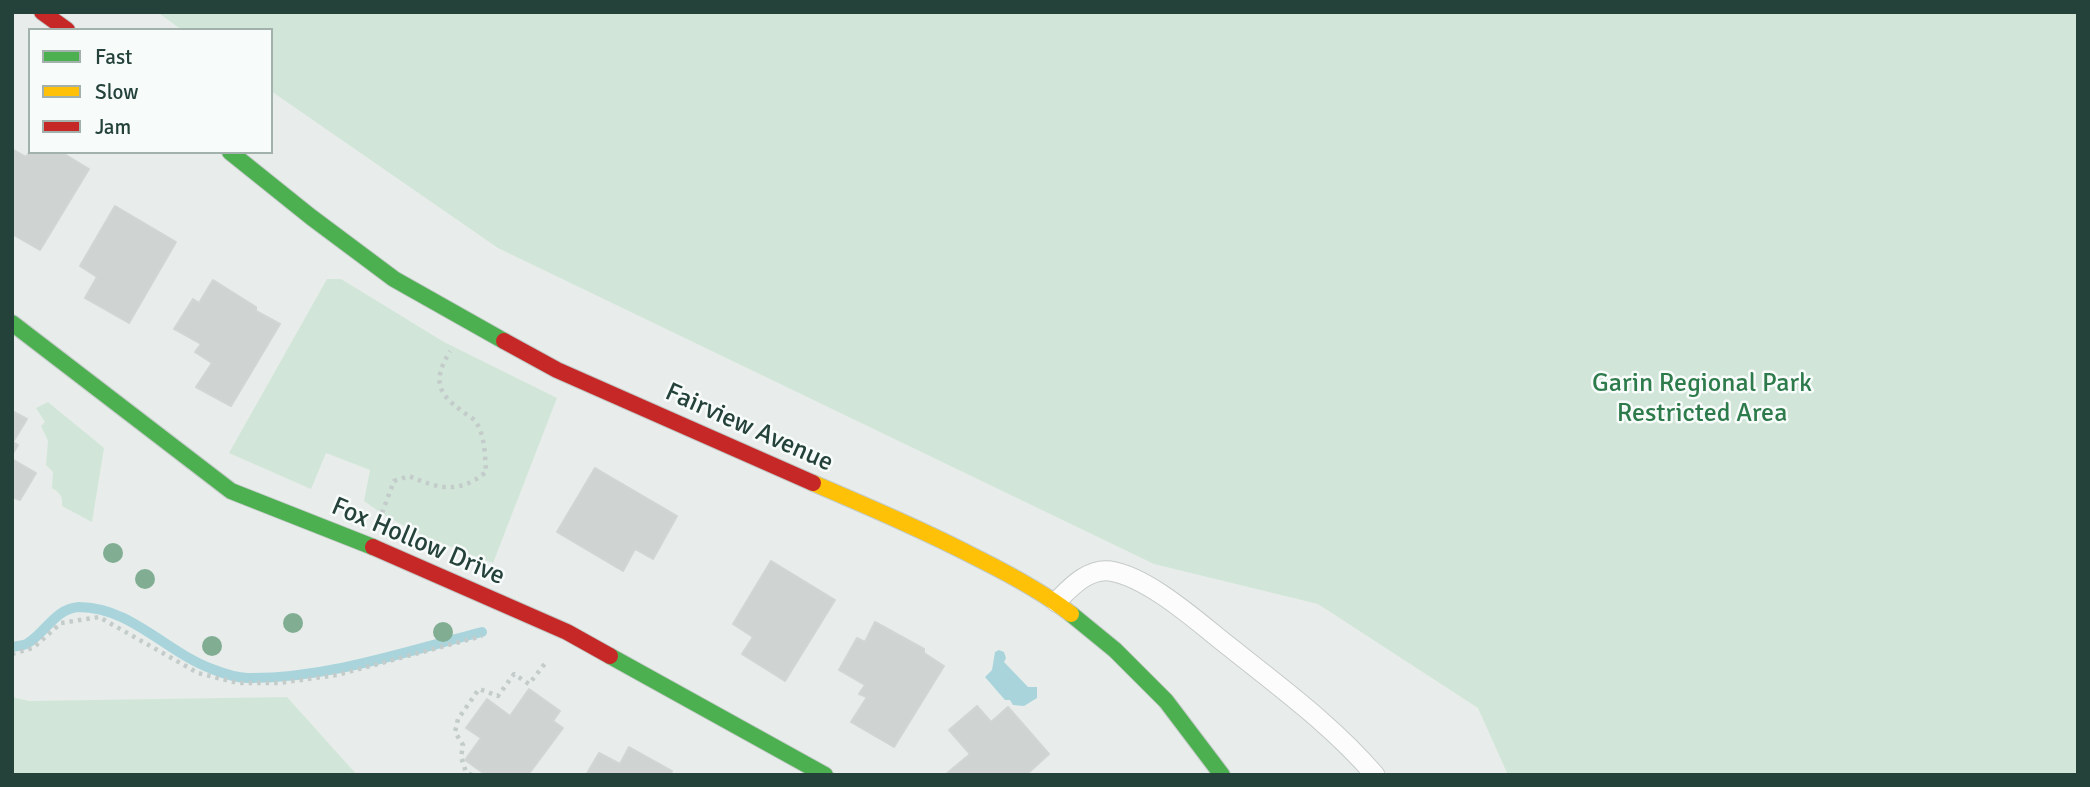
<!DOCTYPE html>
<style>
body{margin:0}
#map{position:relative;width:2090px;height:787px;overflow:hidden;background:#e8edeb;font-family:Signika,sans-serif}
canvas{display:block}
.frame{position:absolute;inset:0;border:14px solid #24423a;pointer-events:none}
.legend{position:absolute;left:28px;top:28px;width:245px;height:126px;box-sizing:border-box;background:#f7fbf9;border:2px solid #a3b1ad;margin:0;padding:9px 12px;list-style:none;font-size:21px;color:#24423a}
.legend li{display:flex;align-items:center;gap:14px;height:35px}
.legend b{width:35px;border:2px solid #a3b1ad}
</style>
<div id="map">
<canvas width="2090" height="787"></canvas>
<div class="frame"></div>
<ul class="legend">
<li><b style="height:9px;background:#4caf50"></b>Fast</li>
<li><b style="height:9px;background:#ffc107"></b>Slow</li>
<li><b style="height:9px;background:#c62828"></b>Jam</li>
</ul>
</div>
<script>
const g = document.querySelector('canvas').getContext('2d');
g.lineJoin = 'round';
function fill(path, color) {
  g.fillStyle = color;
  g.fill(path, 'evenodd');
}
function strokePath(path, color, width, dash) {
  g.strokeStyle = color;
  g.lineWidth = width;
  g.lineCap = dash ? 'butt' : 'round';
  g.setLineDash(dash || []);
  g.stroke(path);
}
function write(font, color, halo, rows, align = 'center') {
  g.font = font + ' Signika,sans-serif';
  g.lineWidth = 5;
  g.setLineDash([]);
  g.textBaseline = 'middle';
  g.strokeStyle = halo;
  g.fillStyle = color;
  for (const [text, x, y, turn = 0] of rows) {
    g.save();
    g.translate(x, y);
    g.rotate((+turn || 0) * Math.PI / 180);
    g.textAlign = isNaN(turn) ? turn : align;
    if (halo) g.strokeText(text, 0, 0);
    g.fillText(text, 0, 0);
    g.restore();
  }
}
fill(new Path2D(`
 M157 12H2078V775H1508L1478 708 1318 604 1154 564 498 248 271 91V30H182Z
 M327 279H341L444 342 557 398 493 563C446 545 405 531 364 501L370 470 326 453 311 489 229 453Z
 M48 402 104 448 92 522 62 506C63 496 60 493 52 488L53 472 46 465 48 441 41 426 45 422 36 408Z
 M12 697 29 701 287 697 357 775H12Z`), '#d1e6d8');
fill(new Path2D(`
 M999 650 1004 652 1006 658 1004 662 1028 687H1037V698L1024 706 1013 705 1010 700H1005L985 677 992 670 995 652Z`), '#a9d4db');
strokePath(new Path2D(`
 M12 647C17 646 24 646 28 643 45 633 56 608 79 607 130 607 166 652 212 669 222 673 237 678 248 678 326 679 407 651 482 632`), '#a9d4db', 10);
const building = new Path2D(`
 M12 149 26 157 30 151 61 152 89 169 40 250 12 234Z
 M115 206 176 242 129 323 85 298 97 277 80 266Z
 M213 280 256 307V311L280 324 231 406 196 387 212 363 195 352 201 344 174 329 193 299 199 303Z
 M12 411 27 419 13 442 18 445 12 455Z
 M12 459 36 473 20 500 12 497Z
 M595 468 677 516 653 559 635 549 623 571 557 532Z
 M771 561 835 600 785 681 742 654 753 637 733 624Z
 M875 622 924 649V653L944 666 894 747 851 722 867 697 859 694 865 685 839 670 857 638 865 642Z
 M529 689 560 711 553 721 563 728 528 775H486L465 760 481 738 466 728 487 699 510 716Z
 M977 706 991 722 1008 707 1049 754 1026 775H945L970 754 949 730Z
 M629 747 672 771 670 775H586L599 753 620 764Z`);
fill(building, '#cfd4d2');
strokePath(building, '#d1d6d4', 2);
const lane = new Path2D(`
 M1056 602C1070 588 1088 568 1110 571 1149 577 1199 623 1231 648 1281 688 1333 726 1375 775`);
const fast = new Path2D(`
 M230 152 311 217 394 279 504 341
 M12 323 231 491 373 547
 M1071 614 1115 650 1166 701 1222 775
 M610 656 825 775`);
const slow = new Path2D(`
 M813 483C869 507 925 531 979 559 1011 575 1043 592 1071 614`);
const jam = new Path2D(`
 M42 12 67 30
 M504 341 557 370 813 483
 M373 547 567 632 610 656`);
strokePath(lane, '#c5cac8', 21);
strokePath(fast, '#c3cbc8', 18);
strokePath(slow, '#c3cbc8', 18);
strokePath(jam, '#c3cbc8', 18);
strokePath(new Path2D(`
 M382 513 394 481 409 476C439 489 459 494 486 472 485 455 485 436 476 422 473 418 467 415 463 412 436 392 433 380 450 351
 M12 654 33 648 61 623 99 617 198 673 238 683H279L337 675 482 636
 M472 775 466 772 461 757 463 745 455 732 458 719 479 689 498 696 514 674 529 684 547 661`), '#c3ccca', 4.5, [3.5, 5]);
strokePath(lane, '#fcfcfc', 19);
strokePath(fast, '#4caf50', 16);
strokePath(slow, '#ffc107', 16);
strokePath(jam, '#c62828', 16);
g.fillStyle = '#81ae93';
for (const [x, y] of [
 [113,553],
 [145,579],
 [293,623],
 [443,632],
 [212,646]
]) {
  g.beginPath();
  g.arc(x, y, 10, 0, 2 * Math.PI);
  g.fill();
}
write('26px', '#2d7a4b', '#f7fbf9', [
 ["Garin Regional Park",1702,384],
 ["Restricted Area",1702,414]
]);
write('26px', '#24423a', '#f7fbf9', [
 ["Fairview Avenue",749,428,24],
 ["Fox Hollow Drive",418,542,23]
]);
</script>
